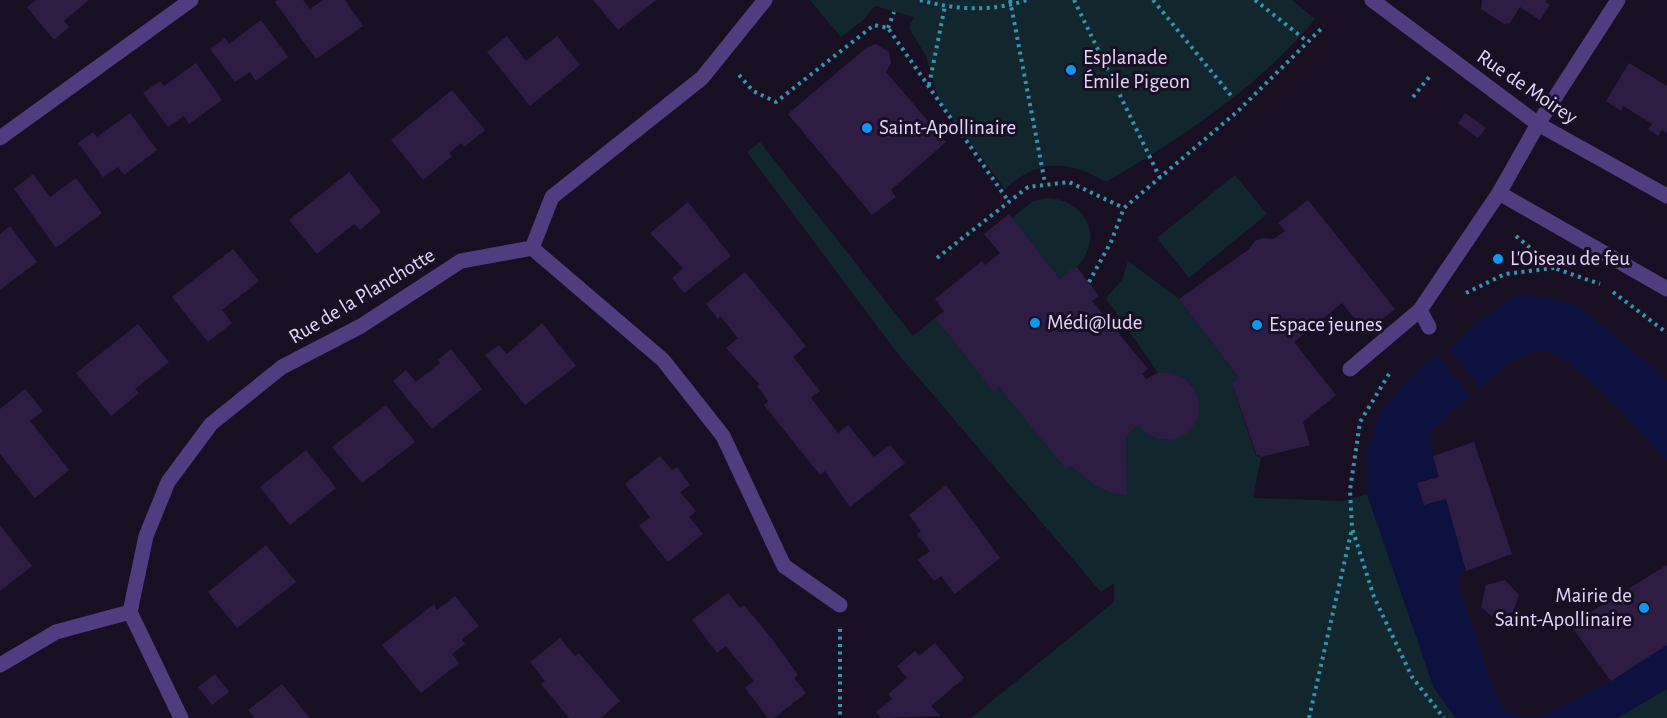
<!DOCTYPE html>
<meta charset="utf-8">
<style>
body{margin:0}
canvas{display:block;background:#180f23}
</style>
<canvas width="1667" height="718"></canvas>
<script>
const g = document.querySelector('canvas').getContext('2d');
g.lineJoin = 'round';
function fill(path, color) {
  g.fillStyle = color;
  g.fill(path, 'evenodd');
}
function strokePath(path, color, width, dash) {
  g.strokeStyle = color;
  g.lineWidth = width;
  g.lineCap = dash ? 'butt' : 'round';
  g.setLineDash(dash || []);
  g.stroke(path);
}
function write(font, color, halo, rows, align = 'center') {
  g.font = font + ' "Alegreya Sans",sans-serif';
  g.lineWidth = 6;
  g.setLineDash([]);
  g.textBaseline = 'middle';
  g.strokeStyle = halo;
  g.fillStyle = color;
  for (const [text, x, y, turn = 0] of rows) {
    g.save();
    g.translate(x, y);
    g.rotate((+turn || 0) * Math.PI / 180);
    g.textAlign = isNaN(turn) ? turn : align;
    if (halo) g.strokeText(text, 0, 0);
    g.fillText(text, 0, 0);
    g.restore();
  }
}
fill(new Path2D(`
 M810 0H1292L1315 19C1258 88 1182 137 1106 182 1068 160 1039 158 1005 189L939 101 926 56 909 28 914 17 875 6 863 20 841 37Z
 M760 142 913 336 935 318 994 391 999 387C1029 419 1082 493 1127 495L1126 436 1138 425C1191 476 1233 373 1158 373L1106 298 1122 280 1128 261 1179 299 1239 378 1232 383 1256 456 1261 457 1253 498 1343 501 1367 494 1434 688 1456 718H971L1114 602V583L1101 592 895 350 747 152Z
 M1235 175 1267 214 1189 278 1157 238Z
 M1046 198C1076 198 1102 225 1085 256 1081 265 1069 272 1060 279L1012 218 1033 201Z
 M1667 689V718H1617Z`), '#12262d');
fill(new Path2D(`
 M1517 295 1552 298 1580 307 1667 380V460C1646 438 1570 351 1543 351 1518 351 1498 375 1480 389L1450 349 1488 314Z
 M1437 355 1470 396 1431 432 1433 456 1439 477 1417 483 1424 505 1446 499 1466 571 1456 578 1497 697 1504 709 1521 718H1456L1434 688 1367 494 1368 448 1381 410 1419 368Z
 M1667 645V689L1617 718H1521L1545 716 1611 681Z`), '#0c103f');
fill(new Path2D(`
 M36 0H89L64 21 69 27 54 40 27 7Z
 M277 0H303L310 9 323 0H345L363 26 316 59 275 2Z
 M593 0H656L618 30Z
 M1482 0H1547L1545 2 1550 5 1540 20 1520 7 1510 23 1504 24 1481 9Z
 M261 20 288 57 256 81 250 72 235 82 210 49 225 38 229 44Z
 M507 36 526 61 557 36 580 65 530 106 487 52Z
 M876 44 889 52 891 63 886 72 946 142 891 190 896 197 872 215 788 114 866 48Z
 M196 63 222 100 189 124 184 116 168 127 143 93 160 81 164 86Z
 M1629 63 1667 86V133L1662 130 1658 136 1648 129 1652 124 1638 115 1623 106 1621 111 1606 101Z
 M452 90 485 130 464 147 461 143 449 153 452 156 423 180 391 140Z
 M130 113 157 150 124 175 118 167 103 177 78 143 93 132 97 137Z
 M1465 113 1486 128 1478 138 1458 123Z
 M349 172 381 212 360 230 354 224 317 254 289 220Z
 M33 174 50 197 76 178 102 213 56 248 14 189Z
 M1308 200 1395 309 1365 332 1342 303 1294 342 1336 395 1303 422 1310 445 1261 457 1259 454 1257 456 1232 383 1239 378 1179 299 1248 250 1255 241 1262 238 1274 239 1285 231 1278 223Z
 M688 202 731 256 684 293 672 278 683 268 650 233Z
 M1009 214 1060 279 1076 266 1099 296 1092 301 1148 369 1142 374 1146 379 1158 373H1172L1185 379 1195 389 1199 401V414L1193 426 1184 435 1172 440 1159 439 1147 434 1138 425 1126 436 1127 495 1112 493 1096 486 1071 466 1066 469 999 387 994 392 935 318 944 311 935 299 982 261 985 265 1000 253 984 234Z
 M10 226 37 262 0 290V234Z
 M233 249 259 281 222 310 232 323 208 342 172 297Z
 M745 272 806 346 793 357 820 391 811 398 838 433 848 425 874 457 890 445 905 463 850 507 825 471 820 475 764 405 768 401 757 386 759 384 726 348 738 338 720 316 718 319 706 304Z
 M542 323 576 366 525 405 485 355 499 345 507 354Z
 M138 324 169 362 135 389 139 393 111 416 76 373Z
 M451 349 482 389 432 429 393 381 406 370 416 382 440 363 438 360Z
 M25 389 43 411 30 421 69 470 35 498 0 454V409Z
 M386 405 415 442 362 483 332 447Z
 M1474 442 1512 554 1466 571 1446 499 1424 505 1417 483 1439 477 1433 456Z
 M306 450 336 488 290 525 260 487Z
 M660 456 672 470 677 467 690 485 680 492 696 511 689 517 703 534 668 562 639 526 650 517 625 484Z
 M946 485 1000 558 955 594 941 576 934 581 918 560 930 551 917 534 921 531 909 515Z
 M0 525 32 566 0 591Z
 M266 545 296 582 237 628 208 592Z
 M1667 565V645L1611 681 1573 629 1589 619 1586 615Z
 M1505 580 1519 595 1513 612 1494 618 1481 607 1486 585Z
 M728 593 740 608 744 605 772 639 798 675 794 678 806 693 774 718H768L745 688 754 681 726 646 717 653 692 620Z
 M455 596 479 626 462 639 465 644 452 654 459 663 421 693 382 645 434 604 437 610Z
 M560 638 575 656 579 653 620 701 601 718H569L541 684 545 681 530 662Z
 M935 643 964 678 931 706 941 716 881 718 876 712 892 699 888 694 907 678 897 666 915 651 919 656Z
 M215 674 229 692 212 705 198 687Z
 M282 684 310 718H254L248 710Z`), '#2f1c43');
strokePath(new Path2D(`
 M920 0C955 10 992 12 1027 0
 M1010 0 1045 183
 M1074 0 1160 178
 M1153 0 1233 98
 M1255 0 1308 42
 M888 28 894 12
 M739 75 753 91 776 102 874 25 888 28 1009 202
 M929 85 945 6
 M1413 97 1430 76
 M1516 236 1554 268 1600 284
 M937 258 1028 187 1069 182 1124 208
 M1089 282 1111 242 1124 208 1238 111 1324 26
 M1613 292 1667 333
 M1466 293 1505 274 1554 268
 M1389 374 1360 422 1350 490 1352 528 1374 597 1412 677 1444 718
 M840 629V718
 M1309 718 1352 529`), '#3495b0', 4, [3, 4.5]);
strokePath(new Path2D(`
 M1499 193 1667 289
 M1429 327 1420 310 1499 193 1538 124
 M1350 369 1420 310`), '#523c80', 15);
strokePath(new Path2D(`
 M1372 0 1538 124 1667 196
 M1538 124 1618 0
 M0 138 191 0
 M532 248 663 360 723 436 784 566 840 605
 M532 248 552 197 702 78 765 0
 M0 665 56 632 130 612
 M181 718 130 612 146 536 168 482 211 424 282 367 361 326 461 261 532 248`), '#523c80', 15);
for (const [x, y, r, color] of [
 [1071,70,6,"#0a99f2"],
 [867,128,6,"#0a99f2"],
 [1498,259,6,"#0a99f2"],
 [1035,323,6,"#0a99f2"],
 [1257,325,6,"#0a99f2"],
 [1644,608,6,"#0a99f2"]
]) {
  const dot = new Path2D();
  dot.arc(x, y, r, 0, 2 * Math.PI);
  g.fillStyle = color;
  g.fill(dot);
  strokePath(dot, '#180f23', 2);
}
write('21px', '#e4d3fd', '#180f23', [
 ["Esplanade",1083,58],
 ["Émile Pigeon",1083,82],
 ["Saint-Apollinaire",879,128],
 ["L'Oiseau de feu",1510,259],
 ["Médi@lude",1047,323],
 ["Espace jeunes",1269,325],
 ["Mairie de",1632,596,"right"],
 ["Saint-Apollinaire",1632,620,"right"]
], 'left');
write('21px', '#e4d3fd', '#180f23', [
 ["Rue de Moirey",1527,87,34],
 ["Rue de la Planchotte",362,296,-31]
]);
</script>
